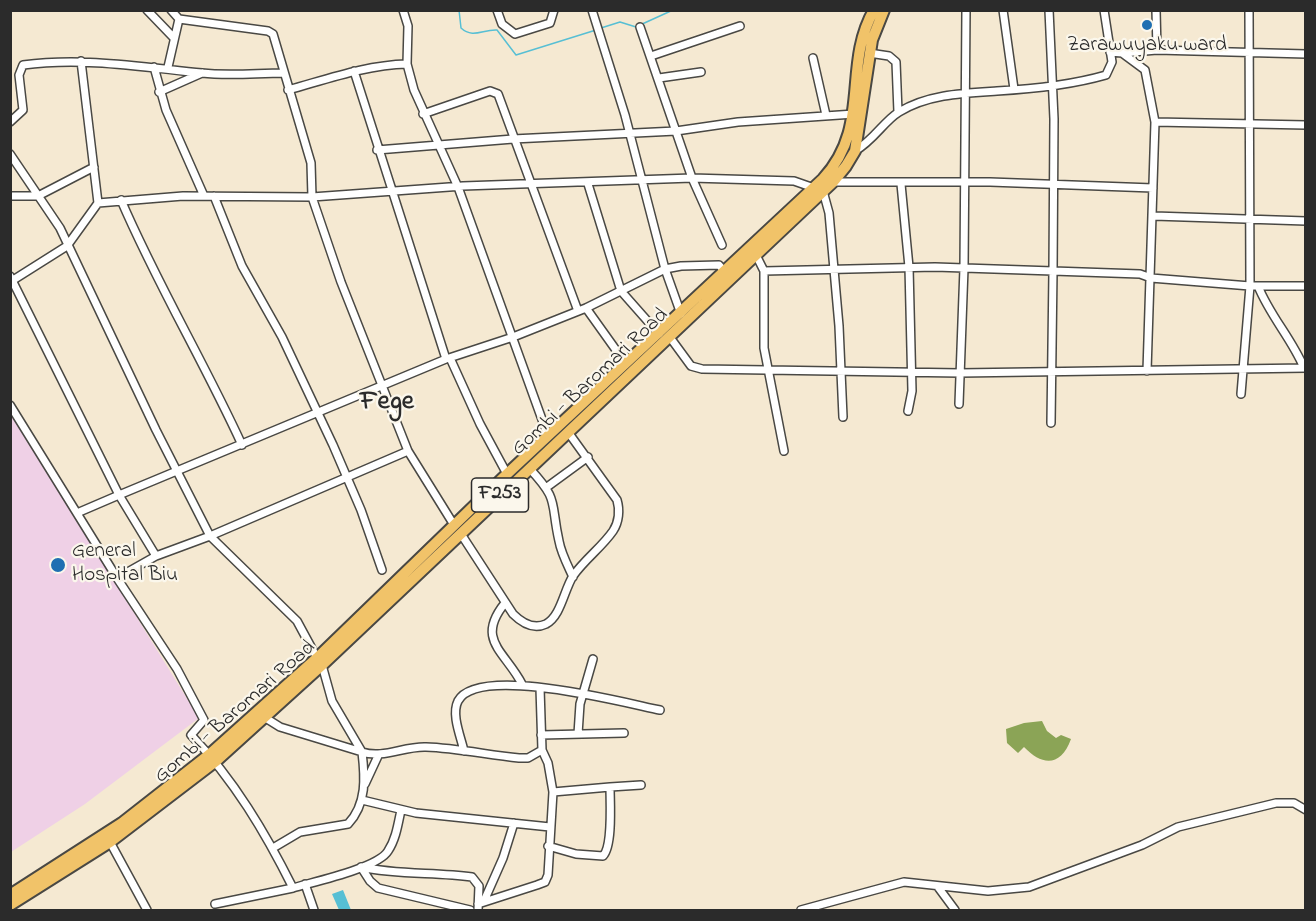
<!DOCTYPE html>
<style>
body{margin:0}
#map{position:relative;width:1316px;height:921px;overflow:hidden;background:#f5e9d2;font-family:"Indie Flower",sans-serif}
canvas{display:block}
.frame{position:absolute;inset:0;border:12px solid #2b2b2b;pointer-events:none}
</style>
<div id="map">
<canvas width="1316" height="921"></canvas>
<div class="frame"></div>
</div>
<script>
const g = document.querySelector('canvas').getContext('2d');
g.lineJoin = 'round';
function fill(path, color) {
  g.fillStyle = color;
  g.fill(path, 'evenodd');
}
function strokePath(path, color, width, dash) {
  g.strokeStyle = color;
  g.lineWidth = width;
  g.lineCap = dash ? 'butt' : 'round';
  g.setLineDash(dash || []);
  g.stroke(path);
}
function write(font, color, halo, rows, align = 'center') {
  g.font = font + ' "Indie Flower",sans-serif';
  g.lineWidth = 4.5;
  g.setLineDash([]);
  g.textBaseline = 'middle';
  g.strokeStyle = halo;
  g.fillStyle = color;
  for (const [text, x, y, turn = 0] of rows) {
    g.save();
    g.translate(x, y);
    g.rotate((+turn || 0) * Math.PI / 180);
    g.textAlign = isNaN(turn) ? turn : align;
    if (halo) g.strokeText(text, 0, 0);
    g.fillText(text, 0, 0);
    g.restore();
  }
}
fill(new Path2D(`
 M10 412 199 718 85 804 11 852Z`), '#efd0e6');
fill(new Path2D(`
 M1042 721 1047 731 1056 738 1061 735 1071 739C1061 767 1042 766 1024 747L1018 753 1007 743 1006 729 1024 723Z`), '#8ba456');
fill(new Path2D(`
 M343 890 351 910H339L332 894Z`), '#57bfd4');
strokePath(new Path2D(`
 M459 10 461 28C473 39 483 29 497 30L516 55 596 30
 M640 25 673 10
 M601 28 620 22 636 27`), '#57bfd4', 1.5);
const street = new Path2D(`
 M147 10 173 37
 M171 10 179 19
 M403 10 408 26 407 64 414 90 458 187 548 436
 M497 10 502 24 515 34 550 23 554 10
 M592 10 625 115 665 269 681 314
 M1003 10 1014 89
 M1049 10 1054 119 1053 271 1140 274 1151 278 1250 286H1306
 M1156 10 1157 50
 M640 27 692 178 722 245
 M1110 52 1122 53 1145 70 1155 122 1147 371
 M869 53 889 56 896 62 898 112
 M1122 53 1157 50 1306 54
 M651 56 740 26
 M813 58 826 115
 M81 61 98 203
 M154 67 166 110 204 196
 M168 67 179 19 268 31 273 34 311 163 312 197 341 282 408 451 454 525
 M354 71 446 359
 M659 78 701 72
 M288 90C328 79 366 65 407 64
 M159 92 202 73
 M423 114 490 91 498 94 578 311
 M10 122 23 110 19 75 23 65C83 57 142 67 202 73 229 76 257 73 284 73
 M1155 122 1306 125
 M377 150 513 139 676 131 738 122 854 114
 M855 151C874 140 884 121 899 112 928 94 965 93 997 91 1034 89 1071 85 1106 75L1112 62 1104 10
 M10 154 60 228 156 430 210 536 297 621 317 658
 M833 182H990L1153 188
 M588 184 621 291 659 334
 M901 184 909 267 912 391 908 411
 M823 191 829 213 839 326 843 417
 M10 196H38L94 167
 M214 196 242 266 282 337 333 445 361 510 382 570
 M121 200C157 284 204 362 242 445
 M1154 216 1306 221
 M756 255 764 271V348L784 451
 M764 271 935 267 1053 271 1051 423
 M10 276 119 495 446 359 513 337 586 308 665 269 681 266 719 265 725 272
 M10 282 67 246 98 203 183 196 312 197 463 186 692 178 794 181 814 188
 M1258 286C1270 316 1292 339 1304 368
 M586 308 626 364
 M669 336 691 366 702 369 960 373 1306 368
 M450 358 480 424 507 474
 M1241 394 1250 286 1249 10
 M959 404 964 268 966 10
 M10 405 117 578 177 669 204 720 191 735C234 780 265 832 293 888 313 882 378 868 388 851 396 839 398 824 401 810
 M529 468C560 501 550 501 559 541 561 553 568 566 573 577
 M547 487 588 457
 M77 513 119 495 156 556 117 578
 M461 534 513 614C522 623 533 630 546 624 561 616 564 590 573 576 585 559 602 547 613 531 619 522 620 510 617 500L568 432
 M156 556 210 536 408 451
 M505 603C475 640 505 651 522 684
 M322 665 332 701 362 752C383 759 404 746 426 747 457 748 488 755 519 758H528L542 750
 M264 717 280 727 362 752C365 777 367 804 348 824L300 832 273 848
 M578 734 580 704 593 659
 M541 735 624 733
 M464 751C461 737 451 715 458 701 478 664 625 703 660 710
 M365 784 378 756
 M610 787 641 785
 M362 800 416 813 550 827
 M110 842 147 910
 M548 846 576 854 603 856C613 846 610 802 610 787L553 792
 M361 867C397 875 435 872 472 877L479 886 478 910
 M361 867 370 881 378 888 470 910
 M305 884 314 910
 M938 887 955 910
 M484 901 503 858 514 823
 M215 904 293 888
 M478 904 537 885 545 882 548 875 553 792 548 763 542 750 540 688
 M801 910 904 882 988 891 1029 887 1142 845 1178 827 1276 803H1294L1306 810`);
const primary = new Path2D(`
 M10 895 122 823 210 754 317 658 507 474 823 179C872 126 842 66 874 10
 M10 905 110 842 216 761 322 665 833 182 846 166 855 151 872 40 884 10`);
strokePath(street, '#494844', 10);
strokePath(primary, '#494844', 14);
strokePath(street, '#fff', 7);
strokePath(primary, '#f1c369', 10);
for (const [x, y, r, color] of [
 [1147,25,6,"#1f6fb2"],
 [58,565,8,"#1f6fb2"]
]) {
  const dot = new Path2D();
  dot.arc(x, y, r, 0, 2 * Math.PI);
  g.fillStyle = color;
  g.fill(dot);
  strokePath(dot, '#fbf7ec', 2);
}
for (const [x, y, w] of [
 [500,495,57]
]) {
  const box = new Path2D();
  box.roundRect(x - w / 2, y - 17, w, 34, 4.5);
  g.fillStyle = '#fbf7ec';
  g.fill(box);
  strokePath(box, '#2b2b2b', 1.5);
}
write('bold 20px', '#2b2b2b', null, [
 ["F253",500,495]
]);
write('21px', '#2b2b2b', '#fbf7ec', [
 ["Zarawuyaku ward",1147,47],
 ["General",72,553,"left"],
 ["Hospital Biu",72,577,"left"]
]);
write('21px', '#2b2b2b', '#fbf7ec', [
 ["Gombi - Baromari Road",591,383,-43],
 ["Gombi - Baromari Road",236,713,-41]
]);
write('bold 27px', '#2b2b2b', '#fbf7ec', [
 ["Fege",387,404]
]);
</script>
